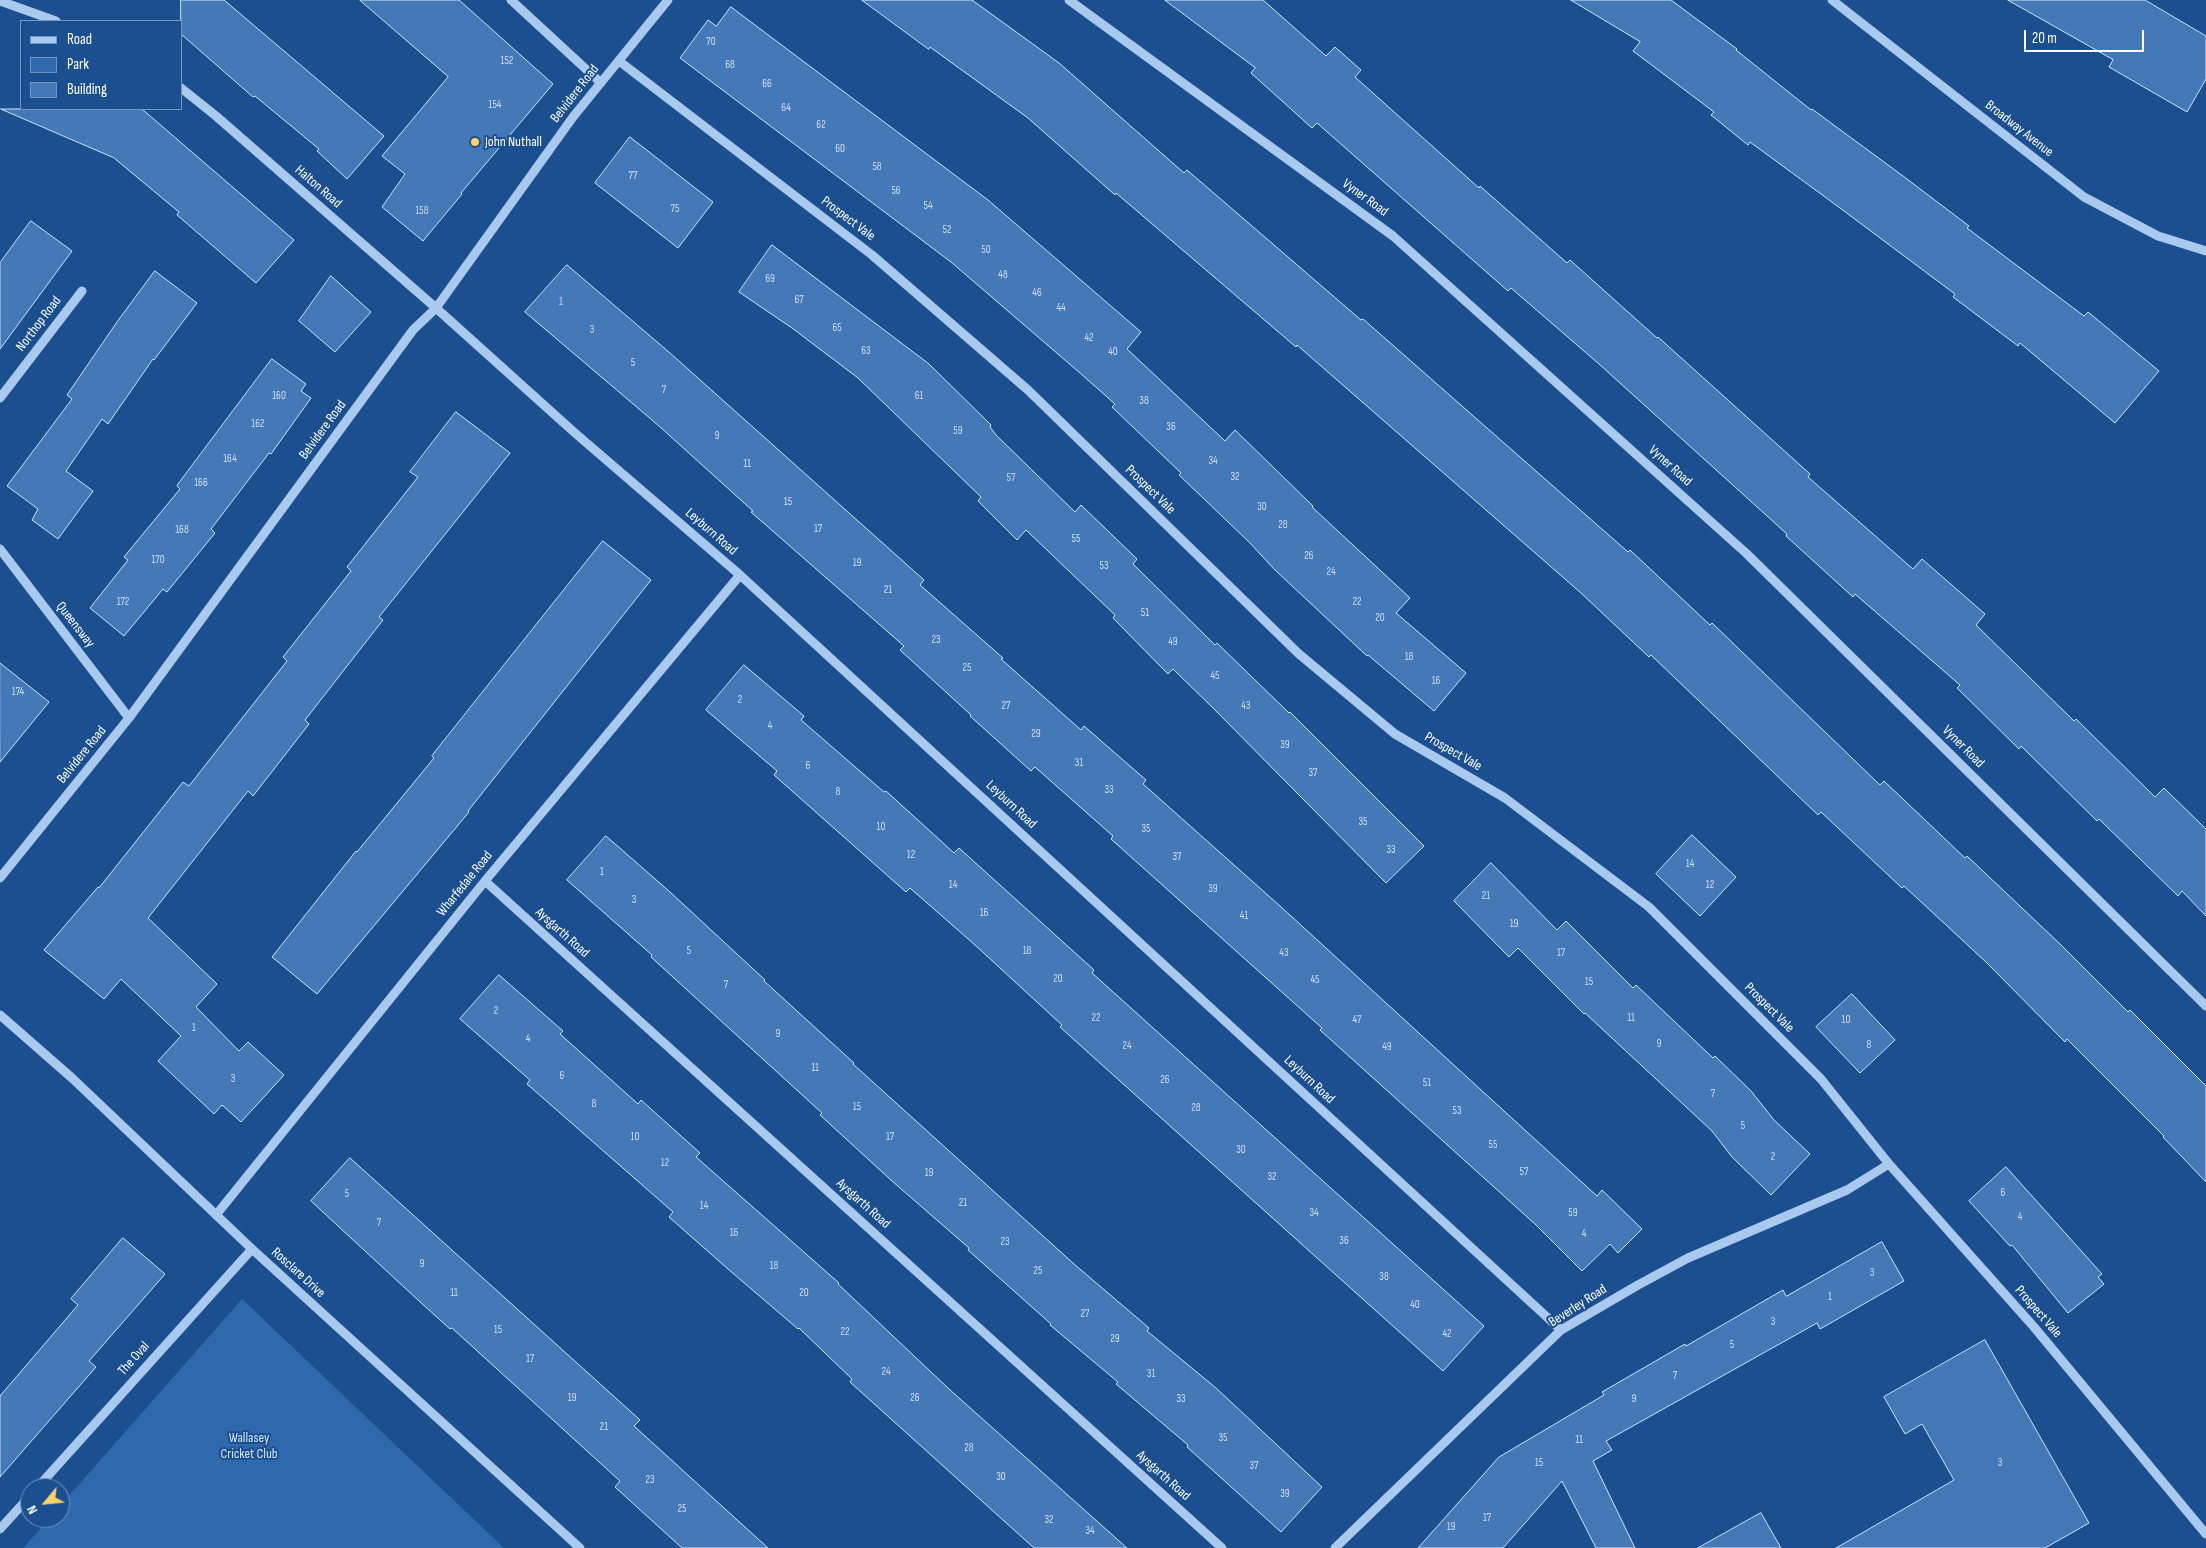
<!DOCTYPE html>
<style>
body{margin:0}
#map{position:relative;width:2206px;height:1548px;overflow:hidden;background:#1b4f8f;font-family:"Sofia Sans Condensed",sans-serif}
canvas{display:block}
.legend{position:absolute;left:20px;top:20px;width:162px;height:90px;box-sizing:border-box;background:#1b4f8f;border:1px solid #7695bc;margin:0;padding:6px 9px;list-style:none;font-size:15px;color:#fff}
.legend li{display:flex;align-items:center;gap:10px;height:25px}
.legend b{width:25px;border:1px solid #7695bc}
.north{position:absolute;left:20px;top:1478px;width:50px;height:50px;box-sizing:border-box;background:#1b4f8f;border:1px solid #7695bc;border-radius:50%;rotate:242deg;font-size:14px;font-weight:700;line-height:20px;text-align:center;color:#fff}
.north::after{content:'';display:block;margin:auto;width:18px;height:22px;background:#ffd166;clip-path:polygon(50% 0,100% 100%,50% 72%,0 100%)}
.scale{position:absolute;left:2024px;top:30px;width:120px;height:22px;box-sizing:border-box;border:2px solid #fff;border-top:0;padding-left:6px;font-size:15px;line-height:18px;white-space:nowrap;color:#fff;-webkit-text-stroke:4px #1b4f8f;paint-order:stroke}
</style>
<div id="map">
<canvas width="2206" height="1548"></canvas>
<ul class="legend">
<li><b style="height:6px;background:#a9c9ee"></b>Road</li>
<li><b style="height:14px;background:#2e69ad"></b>Park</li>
<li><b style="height:14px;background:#4478b7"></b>Building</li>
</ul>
<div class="north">N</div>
<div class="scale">20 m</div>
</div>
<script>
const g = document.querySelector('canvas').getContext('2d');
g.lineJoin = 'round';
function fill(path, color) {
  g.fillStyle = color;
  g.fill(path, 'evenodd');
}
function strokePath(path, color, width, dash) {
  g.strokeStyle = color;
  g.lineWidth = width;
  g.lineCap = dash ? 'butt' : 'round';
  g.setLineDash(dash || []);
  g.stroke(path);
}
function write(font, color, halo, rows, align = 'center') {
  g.font = font + ' "Sofia Sans Condensed",sans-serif';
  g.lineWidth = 4;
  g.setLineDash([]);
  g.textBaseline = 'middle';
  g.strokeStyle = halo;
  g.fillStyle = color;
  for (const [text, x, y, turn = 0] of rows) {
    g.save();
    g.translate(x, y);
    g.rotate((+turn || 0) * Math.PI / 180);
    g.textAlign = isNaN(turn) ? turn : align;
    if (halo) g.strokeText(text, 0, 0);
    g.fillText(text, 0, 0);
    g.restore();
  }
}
fill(new Path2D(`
 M242 1299 504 1548H23L50 1518H60V1506Z`), '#2e69ad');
const building = new Path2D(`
 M181 0H224L384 136 347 179 317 151 319 149 255 96 253 97 181 34Z
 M360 0H459L553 84 461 193 462 194 423 241 382 207 405 174 382 156 448 77Z
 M862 0H972L1059 63 1184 173 1187 170 1361 320 1363 319 1628 552 1630 550 1710 625 1712 623 1880 785 1884 781 1965 858 1967 856 2060 944 2128 1012 2130 1010 2206 1086V1182L2163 1137 2164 1136 2067 1039 2065 1042 1987 963 1904 886 1902 888 1821 812 1818 815 1651 655 1649 657 1581 593 1297 345 1296 347 1116 193 1115 195 1028 118 930 47 929 49Z
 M1165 0H1263L1326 56 1335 47 1361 70 1355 77 1479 188 1480 186 1567 263 1570 260 1657 338 1658 337 1810 474 1808 477 1913 569 1922 559 1985 614 1976 625 2074 721 2076 719 2155 797 2164 788 2206 829V916L2182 891 2178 896 2099 819 2097 821 2021 746 2019 749 1957 688 1960 685 1855 594 1853 597 1819 566 1786 536 1787 534 1599 364 1511 288 1508 291 1317 123 1312 128 1251 73 1255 68Z
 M1571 0H1671L1737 49 1736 50 1811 110 1812 109 1903 176 1969 226 1967 228 2084 316 2088 312 2159 371 2115 423 2020 343 2018 346 1953 297 1955 294 1840 208 1750 142 1748 145 1711 115 1714 112 1633 51 1640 42Z
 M2008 0H2145L2206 36V79L2187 112 2109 67 2113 60Z
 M731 7 988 200 1141 332 1127 349 1225 441 1235 430 1313 506 1312 507 1410 598 1396 613 1466 673 1434 711 1368 655 1367 656 1275 570 1249 542 1179 475 1181 473 1112 407 1115 404 1080 373 951 262 680 58 708 20 716 26Z
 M1 109H142L294 240 256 283 177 215 179 212 114 158Z
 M630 137 713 202 678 248 595 183Z
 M31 221 72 251 0 349V263Z
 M772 245 929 364 991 425 990 427 996 435 1075 512 1081 505 1137 559 1133 564 1215 645 1217 643 1289 713 1290 712 1424 846 1386 883 1214 709 1173 669 1168 674 1113 618 1115 615 1026 530 1017 540 978 501 981 497 858 378 792 328 739 292Z
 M567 265 670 353 924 580 920 585 1003 658 1001 659 1081 730 1084 726 1146 780 1143 784 1280 906 1597 1196 1602 1190 1642 1229 1618 1253 1610 1244 1582 1271 1535 1224 1320 1030 1322 1028 1111 839 1113 836 1035 767 1031 771 970 716 971 715 900 650 904 646 751 512 753 511 659 426 525 312Z
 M155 271 197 303 154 360 153 359 108 424 102 419 66 471 93 491 58 539 32 520 38 509 7 486 72 399 67 395 117 322Z
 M331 276 371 312 335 352 299 321Z
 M272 359 306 384 301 391 311 398 271 454 269 453 211 529 215 533 167 592 163 589 124 636 90 608 128 560 124 557 180 489 177 486Z
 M456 412 510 453 379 617 383 620 305 720 309 724 253 796 248 791 148 918 217 984 196 1007 239 1051 248 1042 284 1075 241 1122 222 1105 214 1114 158 1061 181 1036 121 979 104 999 44 950 98 887 99 888 183 782 189 786 287 661 283 657 351 571 347 567 418 477 410 472Z
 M603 541 651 580 468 811 469 812 317 994 272 957 356 851 357 852 434 758 432 756Z
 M0 663 49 702 0 762Z
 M744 665 804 716 801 720 884 792 886 791 954 853 959 848 1094 970 1092 973 1484 1326 1443 1371 1091 1055 1060 1027 1062 1025 975 945 910 888 906 892 774 775 777 771 706 710Z
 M1692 835 1736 877 1700 916 1656 874Z
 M606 836 670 892 765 980 764 981 854 1063 853 1064 1074 1264 1149 1328 1147 1331 1216 1388 1322 1487 1281 1532 1187 1447 1188 1445 1116 1384 1118 1382 1050 1325 1051 1324 968 1250 969 1248 892 1181 820 1115 822 1113 651 957 652 955 567 880Z
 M1491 863 1557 930 1566 921 1633 988 1636 985 1713 1058 1715 1056 1751 1091 1774 1120 1810 1154 1771 1195 1732 1157 1712 1131 1585 1013 1584 1014 1518 948 1509 957 1454 901Z
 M499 975 563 1031 560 1034 638 1104 641 1100 700 1153 696 1157 839 1283 838 1284 949 1389 1127 1548H1034L850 1382 852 1379 799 1328 798 1329 728 1269 669 1217 673 1212 527 1084 530 1080 460 1019Z
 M1852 994 1895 1040 1860 1073 1816 1027Z
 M350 1158 640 1420 634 1426 768 1548H682L615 1487 620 1481 452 1328 450 1329 418 1300 311 1201Z
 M2006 1167 2102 1274 2098 1277 2104 1284 2068 1313 2012 1245 2010 1246 1969 1201Z
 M123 1238 165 1274 89 1361 96 1367 0 1477V1396L78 1305 71 1299Z
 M1882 1242 1904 1281 1820 1329 1817 1323 1606 1441 1612 1450 1593 1461 1635 1548H1596L1562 1481 1503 1548H1418L1499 1457 1604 1395 1602 1392 1685 1344 1686 1346 1783 1290 1786 1296Z
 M1985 1340 2089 1523 2045 1548H1836L1954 1480 1922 1424 1905 1434 1884 1397Z
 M1761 1513 1781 1548H1698Z`);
fill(building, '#4478b7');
strokePath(building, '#cfe3fa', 1);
strokePath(new Path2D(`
 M511 0 601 83
 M1069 0 1393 236 1747 554 2206 1006
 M1832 0 2084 197 2158 236 2206 251
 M0 1 56 21
 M619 61 872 255 1028 390 1299 654 1395 734 1505 798 1649 907 1821 1079 1889 1164 2034 1327 2206 1534
 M181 88 216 116 436 308 575 433 740 575 1561 1330
 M0 398 82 291
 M0 549 129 718
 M0 878 129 718 413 330 436 308 573 117 668 0
 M485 881 1222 1548
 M0 1015 72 1078 252 1249 580 1548
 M216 1215 485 881 740 575
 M37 1488 252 1249
 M0 1529 30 1496
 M1335 1548 1561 1330 1638 1285 1688 1258 1847 1190 1889 1164`), '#a9c9ee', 9);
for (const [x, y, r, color] of [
 [475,142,5,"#ffd166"]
]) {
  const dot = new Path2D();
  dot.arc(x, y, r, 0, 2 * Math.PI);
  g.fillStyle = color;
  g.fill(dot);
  strokePath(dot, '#1b4f8f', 2);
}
write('11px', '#d0dded', null, [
 ["70",711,42],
 ["152",507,61],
 ["68",730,65],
 ["66",767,84],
 ["154",495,105],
 ["64",786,108],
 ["62",821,125],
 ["60",840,149],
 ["58",877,167],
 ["77",633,176],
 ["56",896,191],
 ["54",928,206],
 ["75",675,209],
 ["158",422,211],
 ["52",947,230],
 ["50",986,250],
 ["48",1003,275],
 ["69",770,279],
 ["46",1037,293],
 ["67",799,300],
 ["1",561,302],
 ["44",1061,308],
 ["65",837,328],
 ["3",592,330],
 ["42",1089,338],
 ["63",866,351],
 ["40",1113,352],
 ["5",633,363],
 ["7",664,390],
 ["160",279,396],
 ["61",919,396],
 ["38",1144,401],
 ["162",258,424],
 ["36",1171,427],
 ["59",958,431],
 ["9",717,436],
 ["164",230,459],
 ["34",1213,461],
 ["11",747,464],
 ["32",1235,477],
 ["57",1011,478],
 ["166",201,483],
 ["15",788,502],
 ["30",1262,507],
 ["28",1283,525],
 ["17",818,529],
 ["168",182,530],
 ["55",1076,539],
 ["26",1309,556],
 ["170",158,560],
 ["19",857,563],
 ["53",1104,566],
 ["24",1331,572],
 ["21",888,590],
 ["172",123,602],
 ["22",1357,602],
 ["51",1145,613],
 ["20",1380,618],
 ["23",936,640],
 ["49",1173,642],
 ["18",1409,657],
 ["25",967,668],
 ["45",1215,676],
 ["16",1436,681],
 ["174",18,692],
 ["2",740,700],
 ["27",1006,706],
 ["43",1246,706],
 ["4",770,726],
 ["29",1036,734],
 ["39",1285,745],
 ["31",1079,763],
 ["6",808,766],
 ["37",1313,773],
 ["33",1109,790],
 ["8",838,792],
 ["35",1363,822],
 ["10",881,827],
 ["35",1146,829],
 ["33",1391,850],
 ["12",911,855],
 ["37",1177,857],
 ["14",1690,864],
 ["1",602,872],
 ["14",953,885],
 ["12",1710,885],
 ["39",1213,889],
 ["21",1486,896],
 ["3",634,900],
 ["16",984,913],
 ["41",1244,916],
 ["19",1514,924],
 ["5",689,951],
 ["18",1027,951],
 ["43",1284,953],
 ["17",1561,953],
 ["20",1058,979],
 ["45",1315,980],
 ["15",1589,982],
 ["7",726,985],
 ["2",496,1011],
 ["22",1096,1018],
 ["11",1631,1018],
 ["47",1357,1020],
 ["10",1846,1020],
 ["1",194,1028],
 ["9",778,1034],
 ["4",528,1039],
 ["9",1659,1044],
 ["8",1869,1045],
 ["24",1127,1046],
 ["49",1387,1047],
 ["11",815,1068],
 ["6",562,1076],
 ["3",233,1079],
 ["26",1165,1080],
 ["51",1427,1083],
 ["7",1713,1094],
 ["8",594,1104],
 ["15",857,1107],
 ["28",1196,1108],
 ["53",1457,1111],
 ["5",1743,1126],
 ["10",635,1137],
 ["17",890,1137],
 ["55",1493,1145],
 ["30",1241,1150],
 ["2",1773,1157],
 ["12",665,1163],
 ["57",1524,1172],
 ["19",929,1173],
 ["32",1272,1177],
 ["6",2003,1193],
 ["5",347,1194],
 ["21",963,1203],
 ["14",704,1206],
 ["34",1314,1213],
 ["59",1573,1213],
 ["4",2020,1217],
 ["7",379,1223],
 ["16",734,1233],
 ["4",1584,1234],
 ["36",1344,1241],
 ["23",1005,1242],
 ["9",422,1264],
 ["18",774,1266],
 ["25",1038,1271],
 ["3",1872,1273],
 ["38",1384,1277],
 ["11",454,1293],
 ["20",804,1293],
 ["1",1830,1297],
 ["40",1415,1305],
 ["27",1085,1314],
 ["3",1773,1322],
 ["15",498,1330],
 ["22",845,1332],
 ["42",1447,1334],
 ["29",1115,1339],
 ["5",1732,1345],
 ["17",530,1359],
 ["24",886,1372],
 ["31",1151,1374],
 ["7",1675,1376],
 ["19",572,1398],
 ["26",915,1398],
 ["33",1181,1399],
 ["9",1634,1399],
 ["21",604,1427],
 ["35",1223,1438],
 ["11",1579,1440],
 ["28",969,1448],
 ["15",1539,1463],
 ["3",2000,1463],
 ["37",1254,1466],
 ["30",1001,1477],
 ["23",650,1480],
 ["39",1285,1494],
 ["25",682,1509],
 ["17",1487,1518],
 ["32",1049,1520],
 ["19",1451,1527],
 ["34",1090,1531]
]);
write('14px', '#fff', '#1b4f8f', [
 ["Belvidere Road",575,94,-52],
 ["Broadway Avenue",2019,129,38],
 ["Halton Road",318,187,41],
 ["Vyner Road",1365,198,36],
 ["Prospect Vale",848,219,37],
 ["Northop Road",39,324,-53],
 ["Belvidere Road",323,430,-54],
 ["Vyner Road",1670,466,42],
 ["Prospect Vale",1150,490,44],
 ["Leyburn Road",711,532,41],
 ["Queensway",75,625,52],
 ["Vyner Road",1963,747,45],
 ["Prospect Vale",1453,752,30],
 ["Belvidere Road",82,755,-51],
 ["Leyburn Road",1011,805,43],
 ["Wharfedale Road",465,884,-51],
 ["Aysgarth Road",562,933,42],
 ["Prospect Vale",1769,1008,45],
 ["Leyburn Road",1309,1080,43],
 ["Aysgarth Road",863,1204,42],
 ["Rosclare Drive",298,1273,42],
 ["Beverley Road",1578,1306,-33],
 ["Prospect Vale",2038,1312,49],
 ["The Oval",134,1359,-48],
 ["Aysgarth Road",1163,1476,42]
]);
write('14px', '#fff', '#1b4f8f', [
 ["John Nuthall",485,142]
], 'left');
write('14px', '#cfe3fa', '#1b4f8f', [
 ["Wallasey",249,1438],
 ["Cricket Club",249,1454]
]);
</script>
